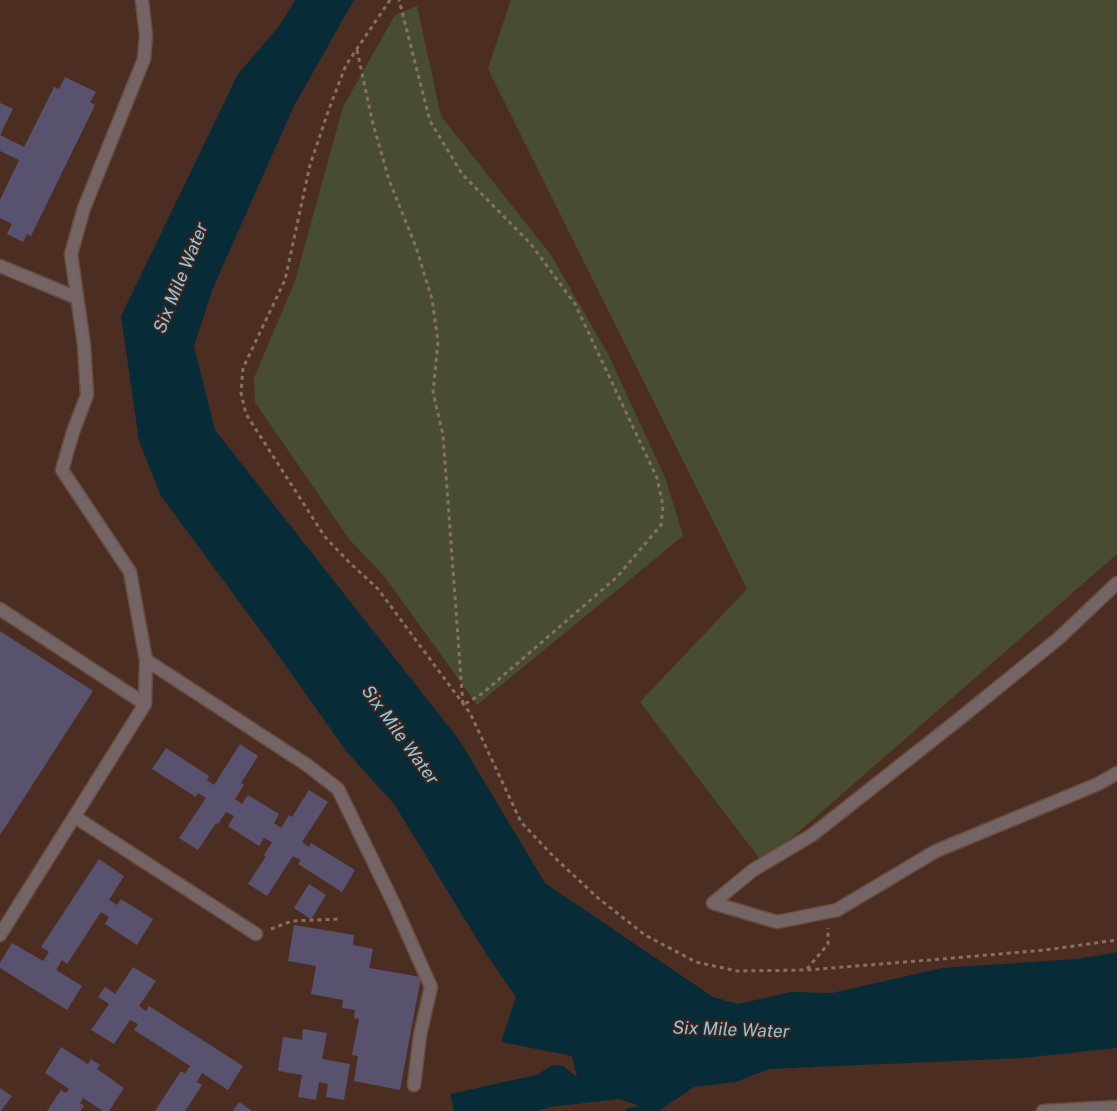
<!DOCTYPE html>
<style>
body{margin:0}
canvas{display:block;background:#4b2e21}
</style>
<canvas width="1117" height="1111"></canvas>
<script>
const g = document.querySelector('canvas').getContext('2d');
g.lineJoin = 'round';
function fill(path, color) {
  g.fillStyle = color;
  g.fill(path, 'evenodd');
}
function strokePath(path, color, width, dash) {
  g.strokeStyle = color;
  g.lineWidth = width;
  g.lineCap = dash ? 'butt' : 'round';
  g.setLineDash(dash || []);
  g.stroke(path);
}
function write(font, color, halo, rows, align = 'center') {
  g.font = font + ' "Public Sans",sans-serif';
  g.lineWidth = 4;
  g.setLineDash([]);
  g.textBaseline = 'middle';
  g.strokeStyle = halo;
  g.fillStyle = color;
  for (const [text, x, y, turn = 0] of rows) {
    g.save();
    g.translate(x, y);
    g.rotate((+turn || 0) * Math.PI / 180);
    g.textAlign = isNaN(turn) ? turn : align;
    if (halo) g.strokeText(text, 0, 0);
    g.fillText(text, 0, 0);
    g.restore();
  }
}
fill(new Path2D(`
 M511 0H1117V554L763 863 640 702 747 589 488 69Z
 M417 6 441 116 551 255 608 354 666 480 683 536 477 705 385 577 349 539 255 402 254 378 295 281 343 107 395 15Z`), '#484d32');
fill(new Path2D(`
 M295 0H354L294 106 213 288 194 346 215 430 460 741 545 883 713 997 738 1004 791 992 832 993 942 968 1077 959 1117 952V1048L1023 1058 769 1069 736 1082 694 1087 659 1111H647L646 1108 619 1099 551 1107 536 1111H454L450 1094 536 1075 553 1065 563 1066 577 1077 572 1056 501 1042 516 997 488 957 394 804 346 751 271 645 161 496 139 441 121 316 238 74 280 25Z`), '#082b38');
strokePath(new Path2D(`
 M628 1111 646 1108 652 1103`), '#082b38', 6);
fill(new Path2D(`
 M65 77 96 92 90 102 95 105 31 236 27 234 23 242 7 234 12 224 0 218V200L19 160 0 151V135L24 147 54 87 59 89Z
 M0 103 13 109 0 135Z
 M0 631 93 691 0 835Z
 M240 744 258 756 241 783 244 785 235 799 242 804 248 795 279 814 274 823 281 828 289 815 292 817 309 790 328 802 302 842 309 847 311 843 355 870 342 892 298 864 301 860 293 856 267 896 248 884 266 856 264 855 272 842 264 838 259 846 228 826 234 816 226 812 218 824 216 823 198 850 179 838 206 798 198 793 196 797 152 769 166 748 209 776 207 780 214 785Z
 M99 859 124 876 109 900 117 905 121 899 153 919 137 945 105 924 109 917 101 912 67 964 62 960 56 970 82 986 67 1010 0 968V963L12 943 43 961 49 952 41 947Z
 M309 884 326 895 311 919 294 908Z
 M294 925 354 935 353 945 373 949 369 968 421 977 400 1090 354 1081 358 1056 352 1055 359 1019 354 1018 355 1010 342 1008 343 1000 311 994 316 966 288 961Z
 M133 967 156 981 139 1006 146 1011 149 1006 243 1066 228 1090 202 1073 197 1082 202 1085 185 1111H155L181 1071 185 1074 190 1066 134 1030 138 1024 130 1020 114 1044 91 1030 109 1004 98 997 105 987 115 994Z
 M303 1029 327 1033 322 1059 350 1064 344 1100 326 1097 328 1084 319 1082 316 1100 298 1097 302 1075 278 1071 283 1037 302 1040Z
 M61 1047 88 1064 91 1059 100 1065 97 1069 124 1088 109 1111H103L83 1098 80 1103 84 1106 80 1111H47L61 1090 66 1093 69 1089 45 1073Z
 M0 1088 12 1096 1 1111H0Z
 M239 1102 252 1111H233Z`), '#59526e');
const minor = new Path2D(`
 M0 266 77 298
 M0 609 145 704
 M146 660 307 765 338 789 394 904 431 987 420 1035 414 1085
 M75 817 256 934
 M713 903 753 870 812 835 958 720 1059 638 1117 583
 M713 903 777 922 837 910 936 851 1098 784 1117 773
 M0 935 145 704 146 660 130 572 62 470 73 432 87 395 84 345 71 254 84 208 144 59 146 35 142 0
 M1043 1111 1117 1107`);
strokePath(minor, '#674c40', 15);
strokePath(new Path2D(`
 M390 0 346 65 329 109 310 165 285 280 243 368 241 393 246 414 325 537 348 561 378 589 470 713 521 822 554 857 598 898 645 935 696 962 737 971 807 970 942 959 1045 950 1117 940
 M357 50 372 120 389 180 416 247 432 299 438 342 433 392 443 435 463 705 483 693 617 577 661 525 663 506 657 478 575 304 530 243 462 174 430 121 399 0
 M271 929 292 921 339 919
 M807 969 828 944V928`), '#886f64', 3, [4, 4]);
strokePath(minor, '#746465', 12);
write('italic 18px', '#8ac9e5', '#402418', [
 ["Six Mile Water",181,278,-68],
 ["Six Mile Water",400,735,54],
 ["Six Mile Water",731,1030,2]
]);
</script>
